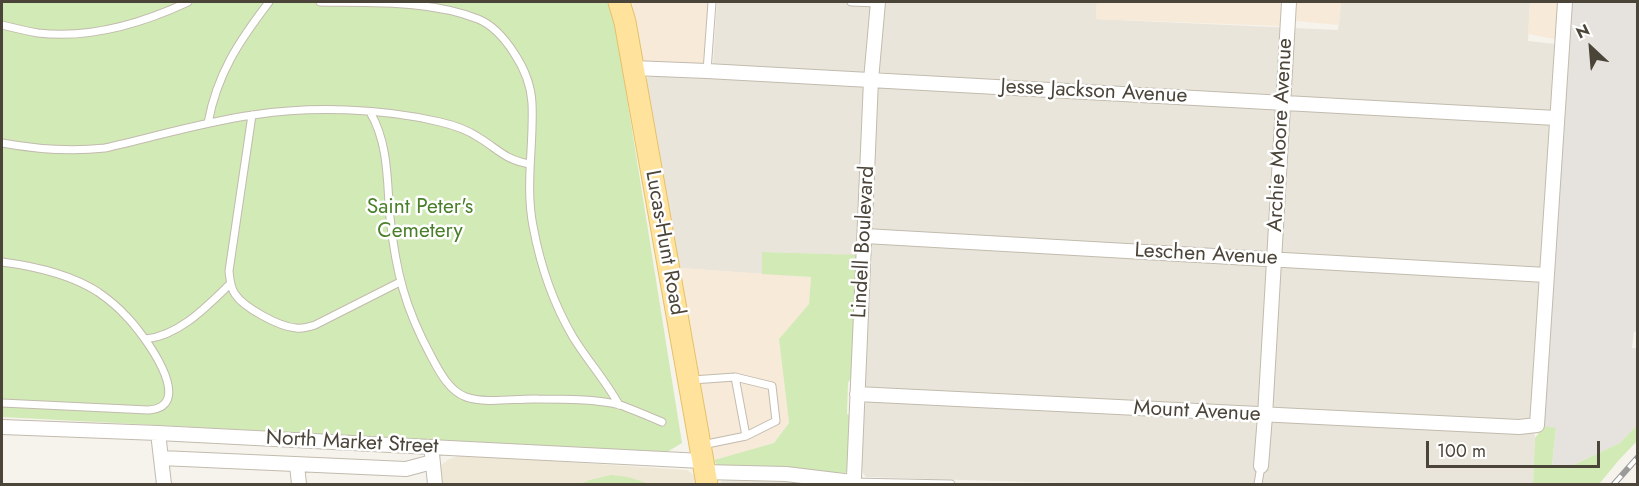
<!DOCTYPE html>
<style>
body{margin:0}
#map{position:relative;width:1639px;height:486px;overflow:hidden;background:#f6f3ec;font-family:Jost,sans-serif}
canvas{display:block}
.frame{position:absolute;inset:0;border:3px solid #4b4439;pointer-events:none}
.north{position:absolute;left:1561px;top:18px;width:60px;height:60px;-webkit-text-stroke:4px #fff;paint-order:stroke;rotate:334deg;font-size:16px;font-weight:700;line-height:24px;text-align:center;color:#4b4439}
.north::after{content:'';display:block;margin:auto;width:21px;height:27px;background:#4b4439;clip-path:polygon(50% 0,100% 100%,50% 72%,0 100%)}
.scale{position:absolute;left:1426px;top:441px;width:174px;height:27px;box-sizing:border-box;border:3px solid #4b4439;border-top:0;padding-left:8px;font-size:18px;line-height:21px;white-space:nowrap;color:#4b4439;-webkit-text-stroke:4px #fff;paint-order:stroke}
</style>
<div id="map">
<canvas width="1639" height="486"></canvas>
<div class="frame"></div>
<div class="north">N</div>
<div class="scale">100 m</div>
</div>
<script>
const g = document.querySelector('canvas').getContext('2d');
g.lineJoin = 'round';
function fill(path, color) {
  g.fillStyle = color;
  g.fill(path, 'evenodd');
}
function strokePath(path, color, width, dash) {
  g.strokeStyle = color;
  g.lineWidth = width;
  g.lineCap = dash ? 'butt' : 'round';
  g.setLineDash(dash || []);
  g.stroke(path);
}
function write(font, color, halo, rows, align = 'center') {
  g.font = font + ' Jost,sans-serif';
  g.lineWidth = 5;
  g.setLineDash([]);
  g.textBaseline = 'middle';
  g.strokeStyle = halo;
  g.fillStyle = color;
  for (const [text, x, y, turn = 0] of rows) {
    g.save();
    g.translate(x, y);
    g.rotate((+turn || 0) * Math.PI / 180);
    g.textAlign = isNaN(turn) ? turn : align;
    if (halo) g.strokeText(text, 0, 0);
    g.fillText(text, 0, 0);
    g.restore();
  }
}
fill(new Path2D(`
 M717 2H1097L1096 19 1338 30 1341 2H1530L1528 41 1555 44 1532 412 1535 438 1533 484H1092L866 477 863 473 860 463 872 256 763 252 762 274 680 268 645 80 648 77 653 76 712 79Z
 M728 480 842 484H720L721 481Z`), '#eae5da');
fill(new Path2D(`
 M632 2H708L703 64 646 62 642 58Z
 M1097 2H1281L1280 26 1096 19Z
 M1297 2H1341L1339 25 1296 21Z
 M1530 2H1559L1555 39 1528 34Z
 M680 268 811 277 809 304 779 339 789 423 774 443 714 460Z`), '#f7ead8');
fill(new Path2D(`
 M1569 2H1637L1638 331 1634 332 1632 348H1637V425L1620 443 1569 467 1552 466 1556 429 1537 425Z`), '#e6e2dd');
fill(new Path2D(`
 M462 455 687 470 694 475 697 484H442L440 466 449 459Z`), '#efe8d6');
fill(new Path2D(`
 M2 2H607L615 23 682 443 667 452 2 417Z
 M762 252 859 255 855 371 848 383 847 414 852 416 849 469 845 473 718 467 714 460 774 443 789 423 779 339 809 304 811 277 762 274Z
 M1637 425V441L1619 460 1599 484H1533L1535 438 1544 426 1556 428 1552 465 1569 467 1620 443Z
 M611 475 628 477 650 484H580L590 480Z`), '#d2eab5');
const service = new Path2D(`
 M320 2C371 3 430 0 478 19 493 25 505 39 514 53 524 68 531 84 532 103 534 144 525 185 533 226 540 264 553 303 573 337 587 360 606 381 619 405
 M851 2 878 3
 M2 25C14 28 26 31 38 33 89 39 143 23 188 2
 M707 71 712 2
 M370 112C389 144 387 183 390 218 396 272 405 308 431 356 439 371 449 391 466 397 486 404 517 398 538 399 563 399 597 399 620 405 634 410 648 416 662 422
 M252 115 229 271C230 279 230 287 235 294 244 308 280 327 296 328 303 329 309 327 315 325L400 282
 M208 123C217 74 239 41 269 2
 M2 143C35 149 70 152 105 148 154 137 203 122 253 115 311 106 382 108 440 122 453 125 466 129 478 137 498 149 505 160 530 164
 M2 262C33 266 70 274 98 292 108 299 118 307 126 316 142 332 199 407 148 410L2 403
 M146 339C180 335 206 307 230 284
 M735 377 772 386 776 421 746 436
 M692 380 735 377 746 436 702 445
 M852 482 951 484
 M1258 484 1261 466`);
const minor = new Path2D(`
 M633 68 707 71 1556 118
 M865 236 1546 275
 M857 394 1519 427 1537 425 1565 2
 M2 427 158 433 702 461
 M158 433 164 484
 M432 454 435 484
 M161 458 406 469 432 462
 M297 465 299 484
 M1261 466 1265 416 1289 2
 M704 472 786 474 852 482
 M852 482 854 477 871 80 878 2`);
const primary = new Path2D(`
 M619 2 625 22 707 484`);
strokePath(service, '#c2bbae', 9);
strokePath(minor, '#c2bbae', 16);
strokePath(primary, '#e6c16a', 23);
strokePath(service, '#fff', 7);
strokePath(minor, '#fff', 14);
strokePath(primary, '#ffe39c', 21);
const rail = new Path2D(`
 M1614 484 1638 457`);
strokePath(rail, '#9a9a9a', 6);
strokePath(rail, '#fff', 4, [11]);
write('21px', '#4b4439', '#fff', [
 ["Jesse Jackson Avenue",1094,92,3],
 ["Archie Moore Avenue",1281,135,-87],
 ["Lindell Boulevard",864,242,-87],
 ["Lucas-Hunt Road",664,243,80],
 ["Leschen Avenue",1206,255,3],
 ["Mount Avenue",1197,412,3],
 ["North Market Street",352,443,3]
]);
write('21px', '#4a7f2a', '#fff', [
 ["Saint Peter's",420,208],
 ["Cemetery",420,232]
]);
</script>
